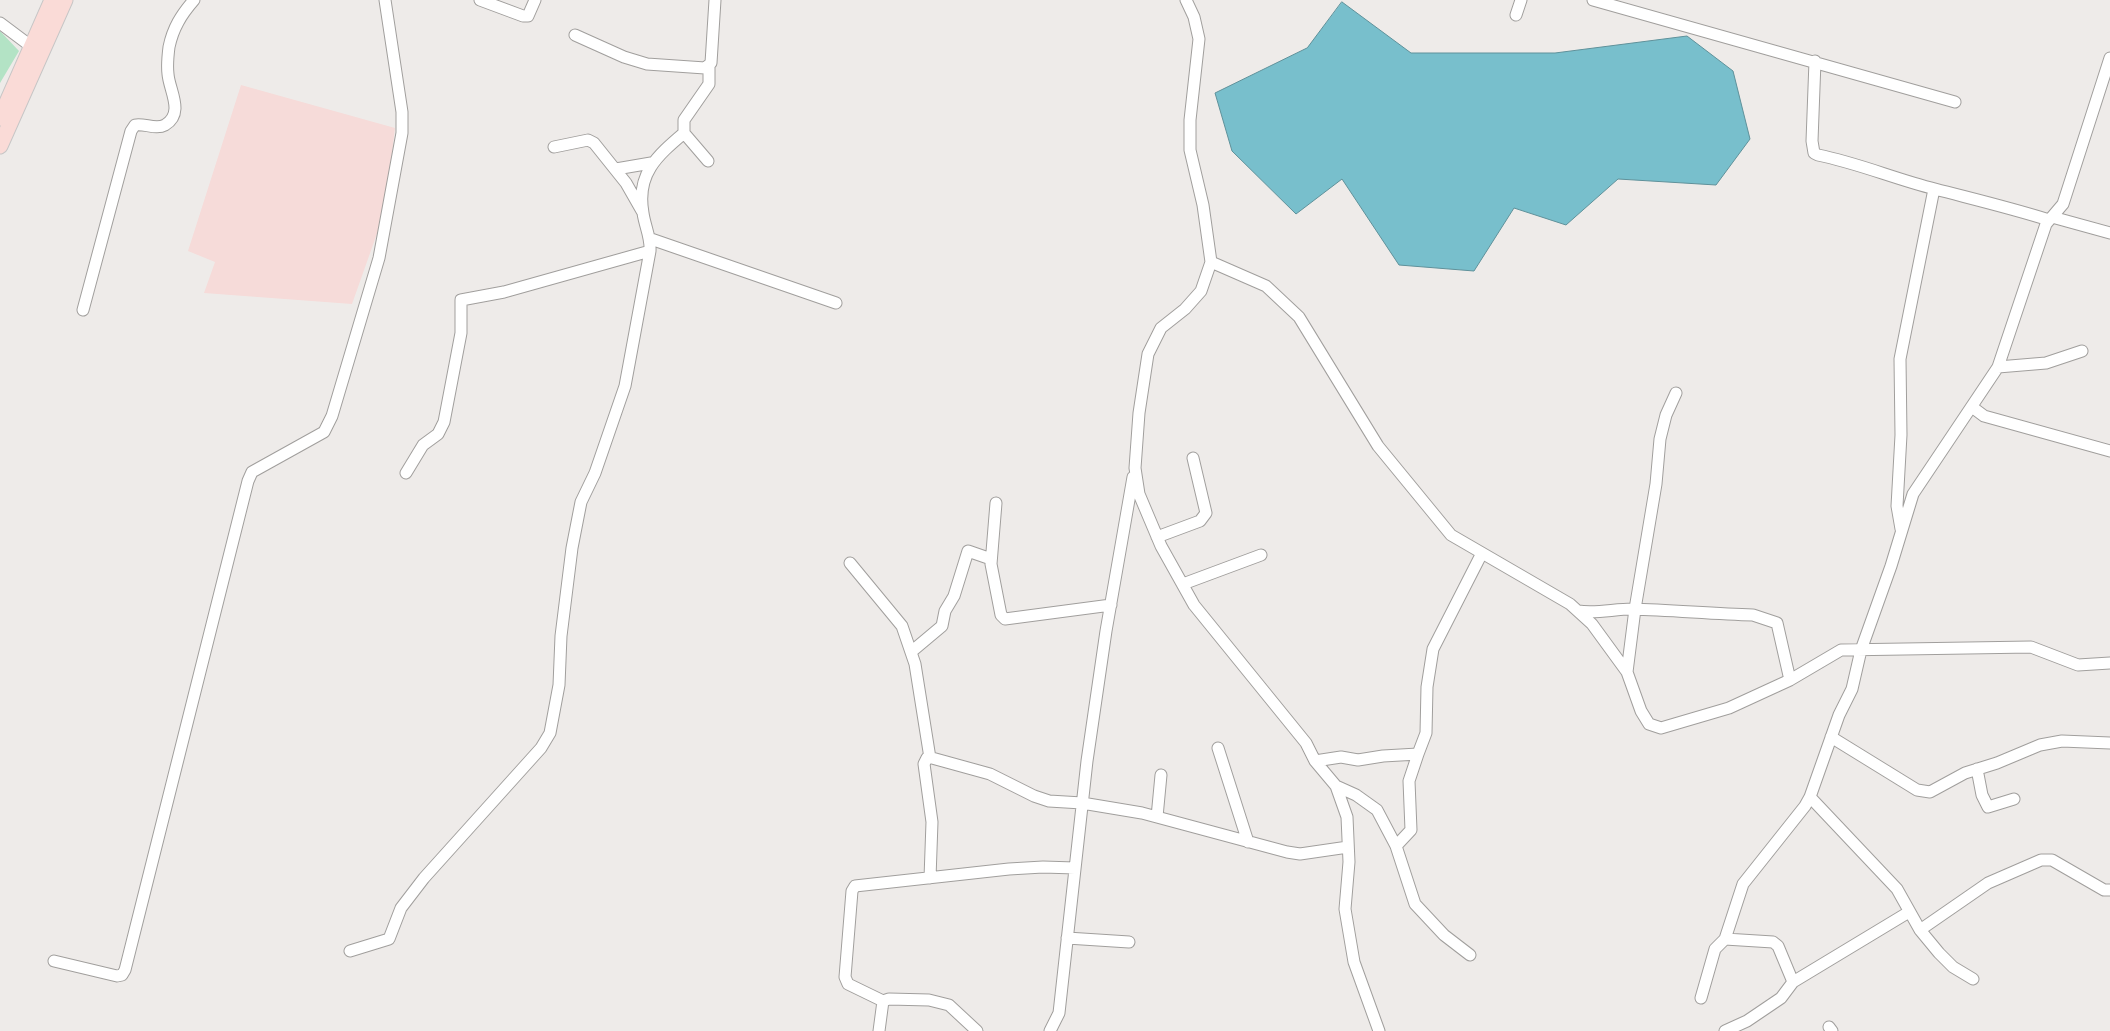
<!DOCTYPE html>
<style>
body{margin:0}
canvas{display:block;background:#eeebe9}
</style>
<canvas width="2110" height="1031"></canvas>
<script>
const g = document.querySelector('canvas').getContext('2d');
g.lineJoin = 'round';
function fill(path, color) {
  g.fillStyle = color;
  g.fill(path, 'evenodd');
}
function strokePath(path, color, width, dash) {
  g.strokeStyle = color;
  g.lineWidth = width;
  g.lineCap = dash ? 'butt' : 'round';
  g.setLineDash(dash || []);
  g.stroke(path);
}
fill(new Path2D(`
 M241 85 395 128 385 211 352 304 204 293 215 262 188 251Z`), '#f6dbd9');
fill(new Path2D(`
 M0 31 19 51 0 83Z`), '#b3e3c5');
const water = new Path2D(`
 M1342 2 1411 53H1555L1687 36 1733 71 1750 139 1716 185 1618 179 1566 225 1514 208 1474 271 1399 265 1342 179 1296 214 1232 151 1215 93 1307 48Z`);
fill(water, '#78bfcc');
strokePath(water, '#5f919a', 1);
const minor = new Path2D(`
 M480 0 523 16H528L535 0
 M1186 0 1194 17 1199 39 1190 120V150L1203 205 1211 262 1201 291 1185 309 1161 328 1148 354 1139 413 1135 468 1139 494 1161 546 1194 605 1306 743 1315 761 1336 786 1347 817 1349 862 1345 909 1354 962 1379 1031
 M1593 0 1955 102
 M1516 15 1521 0
 M0 23 32 47
 M575 35 624 57 647 64 705 68 711 63 715 0
 M1815 61 1812 141 1814 153 1818 155C1858 163 1895 179 1935 189 1973 199 2011 208 2049 220
 M684 133 708 161
 M554 147 588 140 594 143 626 183 642 211
 M616 169 651 163
 M2052 217 2110 233
 M651 239 836 303
 M1211 262 1266 286 1299 317 1378 446 1451 535 1570 604 1592 624 1627 672 1641 711 1649 724 1661 728 1729 708 1790 680 1841 650 2031 647 2078 665 2110 663
 M83 310 131 131 135 125C144 123 156 130 165 125 185 113 169 90 168 74 167 66 168 55 169 47 173 28 181 15 194 0
 M1998 367 2046 363 2082 351
 M1972 407 1984 416 2110 451
 M406 473 423 445 438 434 444 422 461 333V300L504 292 650 251
 M996 503 991 564 1001 615 1005 619 1111 605
 M1901 529 1897 506 1901 435 1900 359 1934 189
 M1157 537 1200 521 1206 513 1193 458
 M850 563 902 626 915 664 930 758
 M1183 584 1261 555
 M1578 611C1596 614 1614 609 1632 609 1672 610 1713 614 1753 615L1777 623 1790 680
 M911 652 942 626 945 611 954 596 968 551 991 559
 M1627 672 1635 609 1656 484 1660 439 1666 415 1676 393
 M1831 737 1917 790 1930 792 1965 773 1997 763 2040 745 2062 741 2110 743
 M1218 748 1248 842
 M1315 761 1341 757 1358 760 1383 756 1418 754 1426 733 1427 687 1433 649 1482 553
 M1977 769 1982 795 1988 807 2014 799
 M1336 786 1356 795 1377 810 1396 846 1415 904 1444 935 1470 955
 M1810 797 1897 889 1920 930 1939 953 1953 967 1973 979
 M1157 817 1161 775
 M1396 846 1411 830 1409 781 1418 754
 M930 878 932 822 924 764 927 758H932L990 774 1034 796 1049 801 1082 803 1142 813 1287 852 1300 854 1348 847
 M1920 930 1988 883 2041 860H2052L2104 890H2110
 M1067 938 1129 942
 M350 951 389 939 401 908 424 878 541 748 550 733 559 685 561 636 572 548 581 502 595 473 625 386 650 251C651 237 645 227 643 213 636 174 657 156 684 133V120L709 84V67
 M54 961 117 976 122 975 125 970 248 481 252 472 324 432 332 416 379 258 402 133V112L385 0
 M1793 982 1909 912
 M1701 998 1715 949 1725 939 1743 884 1805 806 1810 797 1839 715 1852 689 1861 650 1891 566 1913 494 1998 367 2046 224 2063 204 2110 58
 M883 1001 848 984 845 977 852 891 855 886 1009 869 1043 867 1075 868
 M1829 1027 1832 1031
 M879 1031 883 1001 889 999 929 1000 949 1005 977 1031
 M1050 1031 1059 1013 1087 761 1106 631 1133 477
 M1725 1031 1747 1021 1781 998 1793 982 1778 946 1773 942 1725 939`);
const major = new Path2D(`
 M0 118 52 0
 M0 146 65 0`);
strokePath(minor, '#a19f9d', 13);
strokePath(major, '#c7c6c6', 17);
strokePath(minor, '#fff', 11);
strokePath(major, '#fadbd7', 15);
</script>
